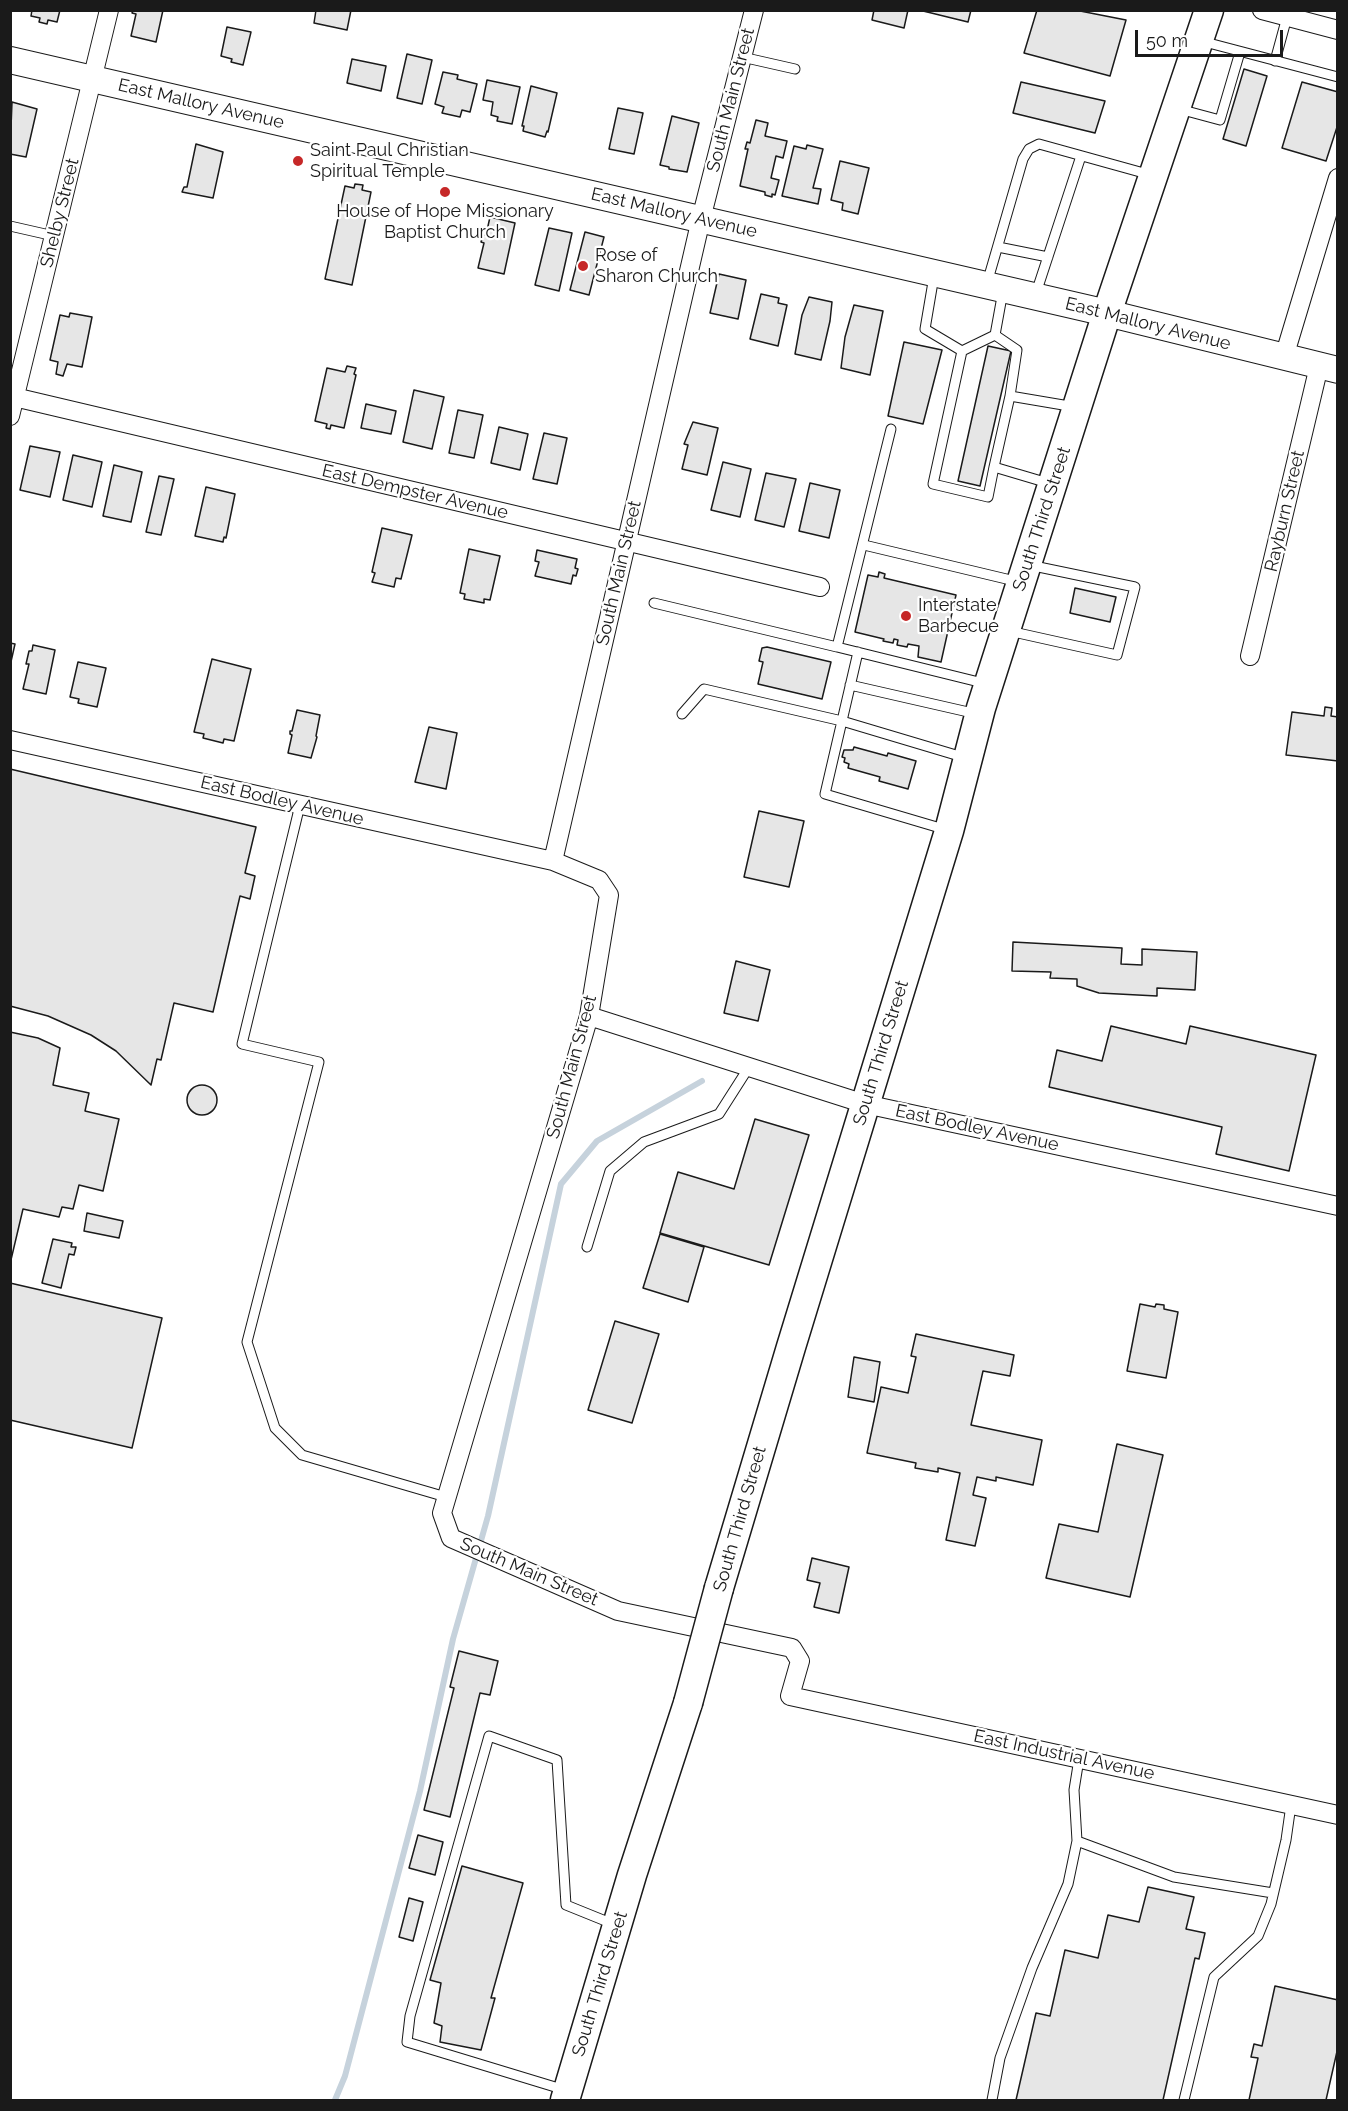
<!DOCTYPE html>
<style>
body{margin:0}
#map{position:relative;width:1348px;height:2111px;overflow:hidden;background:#fff;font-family:Raleway,sans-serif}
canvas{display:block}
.frame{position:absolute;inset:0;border:12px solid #1a1a1a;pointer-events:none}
.scale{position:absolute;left:1135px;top:30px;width:148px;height:27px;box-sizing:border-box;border:3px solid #1a1a1a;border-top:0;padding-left:8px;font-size:18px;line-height:21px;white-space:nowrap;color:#1a1a1a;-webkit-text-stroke:4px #fff;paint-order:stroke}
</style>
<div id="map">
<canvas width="1348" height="2111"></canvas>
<div class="frame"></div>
<div class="scale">50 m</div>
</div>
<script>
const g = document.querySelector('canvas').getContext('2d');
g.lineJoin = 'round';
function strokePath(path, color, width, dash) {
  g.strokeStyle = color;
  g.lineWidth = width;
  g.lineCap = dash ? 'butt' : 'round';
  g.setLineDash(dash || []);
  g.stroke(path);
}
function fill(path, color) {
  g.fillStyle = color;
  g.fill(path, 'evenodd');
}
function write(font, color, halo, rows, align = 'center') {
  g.font = font + ' Raleway,sans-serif';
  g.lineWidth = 4.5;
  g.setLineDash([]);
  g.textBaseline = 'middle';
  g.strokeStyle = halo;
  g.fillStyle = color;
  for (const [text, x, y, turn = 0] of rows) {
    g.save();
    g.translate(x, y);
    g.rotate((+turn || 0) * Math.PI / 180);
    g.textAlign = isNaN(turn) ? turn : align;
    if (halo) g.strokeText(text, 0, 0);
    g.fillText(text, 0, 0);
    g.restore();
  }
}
strokePath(new Path2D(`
 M335 2100 345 2076 420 1791 453 1639 488 1516 561 1184 597 1141 702 1081`), '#c6d2dc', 6);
const building = new Path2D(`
 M32 10H60L57 22 48 20 47 24 39 22 40 18 31 16Z
 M133 10H163L156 42 131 36 136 14 132 13Z
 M316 10H351L347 30 314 23Z
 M874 10H908L904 28 872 20Z
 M919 10H971L968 22Z
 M1037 10H1075L1126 20 1110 76 1024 53Z
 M227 27 251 32 243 65 231 62 232 59 221 56Z
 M407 54 432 60 422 104 397 98Z
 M352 59 386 66 381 91 347 83Z
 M1244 69 1267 76 1246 146 1223 139Z
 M443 72 458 75 457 79 477 84 470 112 462 110 460 117 442 113 444 107 435 104Z
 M487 80 520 87 512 124 497 121 498 117 491 115 493 102 483 100Z
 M1021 82 1105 101 1095 133 1013 113Z
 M1302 82 1338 92V124L1326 161 1282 148Z
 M531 86 557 93 548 132 547 131 545 137 523 131 524 126H522Z
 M12 102 37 109 26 157 10 154Z
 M618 108 643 113 634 154 609 149Z
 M672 116 699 123 687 172 669 169V167L660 165Z
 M756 120 768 123 765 136 787 141 783 158 776 156 771 178 779 180 775 195 772 194V197L765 195V192L740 186 748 149H745L747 142 750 143Z
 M196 144 223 152 213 198 182 192 184 187H187Z
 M807 145 823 149 813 188 821 189 818 204 782 196 794 146 806 149Z
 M840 161 869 168 858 214 842 210 843 203 831 200Z
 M355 184 363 185 362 190 371 192 352 285 325 279 345 186 354 188Z
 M490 217 515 223 504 274 478 268 484 243 481 242 483 235H486Z
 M549 228 572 233 559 291 535 285Z
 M585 232 604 237 589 295 570 290Z
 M719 274 746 280 738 319 710 313Z
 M761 294 779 298 778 303 787 305 778 346 750 339Z
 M809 297 832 302 830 321 821 360 795 354 802 315Z
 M854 305 883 311 870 375 841 368 845 337Z
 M70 313 92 317 82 367 67 364 63 376 56 374 58 362 50 360 60 315 69 317Z
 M904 342 942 350 923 424 888 416Z
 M988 346 1011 351 980 486 958 481Z
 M347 366 356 368 354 374 356 375 344 428 331 425 330 429 326 428 327 424 315 421 327 368 345 372Z
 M414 390 444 397 432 449 403 442Z
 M366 404 396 411 391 434 361 428Z
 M458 410 483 415 474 458 449 453Z
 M693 422 718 428 707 475 682 469 688 445 684 444Z
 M499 427 528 434 520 470 491 463Z
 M544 433 567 438 557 484 533 479Z
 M30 446 60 452 50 497 20 490Z
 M73 455 102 462 92 507 63 500Z
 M723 462 751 469 740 517 711 510Z
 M114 465 142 472 131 522 103 516Z
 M766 473 796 479 784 527 755 520Z
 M159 476 174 479 161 535 146 532Z
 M810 483 840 490 829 538 799 531Z
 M206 487 235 494 226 538 224 537 223 542 195 536Z
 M382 528 412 535 401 579 396 578 394 587 372 582 375 573 372 572Z
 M469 549 500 556 490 600 484 599V603L464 599 465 594 460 593Z
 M537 550 577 559 575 568 578 569 576 576 573 575 571 584 535 576 539 562 535 561Z
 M879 572 885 574 884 578 956 595 941 662 918 657 919 646 908 644 907 647 897 645 898 640 894 639 893 643 883 641 884 639 855 632 868 575 878 577Z
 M1075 588 1116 597 1110 622 1070 613Z
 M10 643 15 644 10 666Z
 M33 645 55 650 46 694 23 689 29 664H26L29 651H32Z
 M767 647 831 662 822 699 758 684 763 662 759 661 762 648Z
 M212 659 251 669 234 741 224 739 223 743 203 738 204 734 194 732Z
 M78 662 106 668 97 707 78 703 79 699 70 697Z
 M1325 707 1332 708 1331 716 1338 717V761L1286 755 1292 712 1324 716Z
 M297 710 320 715 316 736 317 737 311 758 288 753 292 735 290 734V731H292Z
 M429 727 457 733 446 789 415 782Z
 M854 747 887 756 888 753 916 761 908 789 879 781 880 777 848 768 849 764 844 762 845 758 842 757 844 750H853Z
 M10 769 256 827 245 873 255 876 250 899 240 896 213 1012 174 1003 161 1060 157 1059 151 1085 116 1051 91 1035 48 1016 10 1006Z
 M759 811 804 821 789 887 744 877Z
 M1013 942 1122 948 1121 964 1142 965V949L1197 952 1195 990 1157 988V996L1099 993 1077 986V979L1050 978 1051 972 1012 971Z
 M736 961 770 970 758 1021 724 1013Z
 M1111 1026 1186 1044 1190 1026 1316 1055 1289 1171 1216 1154 1222 1127 1049 1087 1057 1050 1102 1061Z
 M10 1032 38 1038 60 1048 53 1085 89 1093 85 1111 119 1119 103 1191 79 1185 73 1209 62 1207 59 1217 23 1209 10 1264Z
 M187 1100a15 15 0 1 1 30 0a15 15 0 1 1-30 0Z
 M755 1119 809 1135 769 1265 660 1233 678 1172 734 1189Z
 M87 1213 123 1221 119 1238 84 1231Z
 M660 1234 704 1247 688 1302 643 1288Z
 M53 1239 72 1243 71 1247H76L74 1255 69 1254 61 1288 42 1283Z
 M10 1283 162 1318 132 1448 10 1420Z
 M1140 1304 1155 1307 1156 1304 1164 1305V1309L1178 1312 1166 1378 1127 1371Z
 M615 1321 659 1334 632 1423 588 1410Z
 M916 1334 1014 1355 1010 1376 983 1371 971 1425 1042 1440 1033 1485 996 1477V1481L977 1477 973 1495 986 1498 975 1546 946 1540 960 1473 938 1468V1472L915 1468 916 1463 867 1453 881 1387 908 1393 916 1357 911 1356Z
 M854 1357 880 1362 874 1402 848 1397Z
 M1117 1444 1163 1455 1130 1597 1046 1578 1059 1524 1098 1532Z
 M812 1558 849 1567 839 1613 814 1607 820 1583 807 1580Z
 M459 1651 498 1661 490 1695 480 1693 450 1817 424 1810 454 1688 450 1687Z
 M418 1835 443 1842 435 1875 409 1868Z
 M462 1866 523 1883 491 1998H495L481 2050 440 2042 442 2026 434 2023 441 1983 430 1980Z
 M1148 1887 1194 1897 1186 1929 1205 1933 1199 1959 1195 1958 1163 2100H1016L1036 2013 1050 2016 1065 1950 1098 1958 1108 1915 1139 1922Z
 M409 1898 423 1902 413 1941 399 1937Z
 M1275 1986 1338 2000V2047L1326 2100H1249L1258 2058 1251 2057 1254 2044 1262 2046Z`);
fill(building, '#e6e6e6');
strokePath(building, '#1a1a1a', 1.5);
const service = new Path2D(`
 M1201 41 1338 77
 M742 57 795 69
 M1275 61 1287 17
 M1179 109 1220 120 1240 52
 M10 226 54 236
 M998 247 1048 257
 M934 276 925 329 962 351 933 484 988 497 994 467 1048 483
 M987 283 1023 159 1029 149 1039 144 1151 175
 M1003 291 995 335 1017 350 1010 396 1075 407
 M1036 293 1081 156
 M962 351 995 335
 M891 429 837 647 987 684
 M994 467 1010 396
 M864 545 1019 582
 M654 603 837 647
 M1009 631 1117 655 1135 587 1029 565
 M858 652 825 794 947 830
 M850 685 977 714
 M682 714 704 689 842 721 966 758
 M300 805 242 1044 319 1062 247 1342 275 1428 302 1455 446 1497
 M587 1247 610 1171 644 1142 719 1114 749 1067
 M1077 1841 1174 1877 1273 1893
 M565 2090 407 2042 410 2016 489 1736 557 1760 566 1905 613 1924
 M992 2100 1000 2058 1032 1968 1068 1884 1077 1841 1074 1790 1079 1759
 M1184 2100 1214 1977 1258 1936 1271 1904 1286 1840 1291 1805`);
const minor = new Path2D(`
 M1262 10 1338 30
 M1284 357 1338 178
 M10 396 820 587
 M10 416 109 10
 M1250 656 1319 366
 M10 740 553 861 599 880 609 895 589 1016 442 1513 451 1538 618 1611 792 1648 800 1661 790 1696 1338 1815
 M553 861 701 219 754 10
 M589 1016 865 1104 1338 1206`);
const secondary = new Path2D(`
 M10 60 1107 313 1338 370`);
const primary = new Path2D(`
 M719 1588 791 1347 949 831 981 708 1107 313 1209 10
 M565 2100 632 1875 688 1703`);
strokePath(service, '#1a1a1a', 11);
strokePath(minor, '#1a1a1a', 20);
strokePath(secondary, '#1a1a1a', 28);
strokePath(primary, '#1a1a1a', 31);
strokePath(service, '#fff', 9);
strokePath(minor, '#fff', 18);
strokePath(secondary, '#fff', 26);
strokePath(primary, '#fff', 28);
const primaryBridge = new Path2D(`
 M688 1703 719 1588`);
strokePath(primaryBridge, '#1a1a1a', 31, []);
strokePath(primaryBridge, '#fff', 28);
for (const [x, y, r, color] of [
 [298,161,6,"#c62828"],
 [445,192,6,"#c62828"],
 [583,266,6,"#c62828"],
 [906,616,6,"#c62828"]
]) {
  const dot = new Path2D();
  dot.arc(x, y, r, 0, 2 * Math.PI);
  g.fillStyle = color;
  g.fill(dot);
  strokePath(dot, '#fff', 2);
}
write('18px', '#1a1a1a', '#fff', [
 ["South Main Street",731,100,-76],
 ["East Mallory Avenue",201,104,13],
 ["Shelby Street",60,213,-76],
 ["East Mallory Avenue",674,213,13],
 ["East Mallory Avenue",1148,324,14],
 ["East Dempster Avenue",415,492,13],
 ["Rayburn Street",1285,511,-77],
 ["South Third Street",1042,519,-72],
 ["South Main Street",619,573,-77],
 ["East Bodley Avenue",282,801,13],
 ["South Third Street",881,1053,-73],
 ["South Main Street",572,1067,-75],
 ["East Bodley Avenue",977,1128,12],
 ["South Third Street",740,1519,-74],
 ["South Main Street",529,1572,23],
 ["East Industrial Avenue",1064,1755,12],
 ["South Third Street",600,1984,-73]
]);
write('18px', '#1a1a1a', '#fff', [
 ["Saint Paul Christian",310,151],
 ["Spiritual Temple",310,172],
 ["House of Hope Missionary",445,212,"center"],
 ["Baptist Church",445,233,"center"],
 ["Rose of",595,256],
 ["Sharon Church",595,277],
 ["Interstate",918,606],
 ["Barbecue",918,627]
], 'left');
</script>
